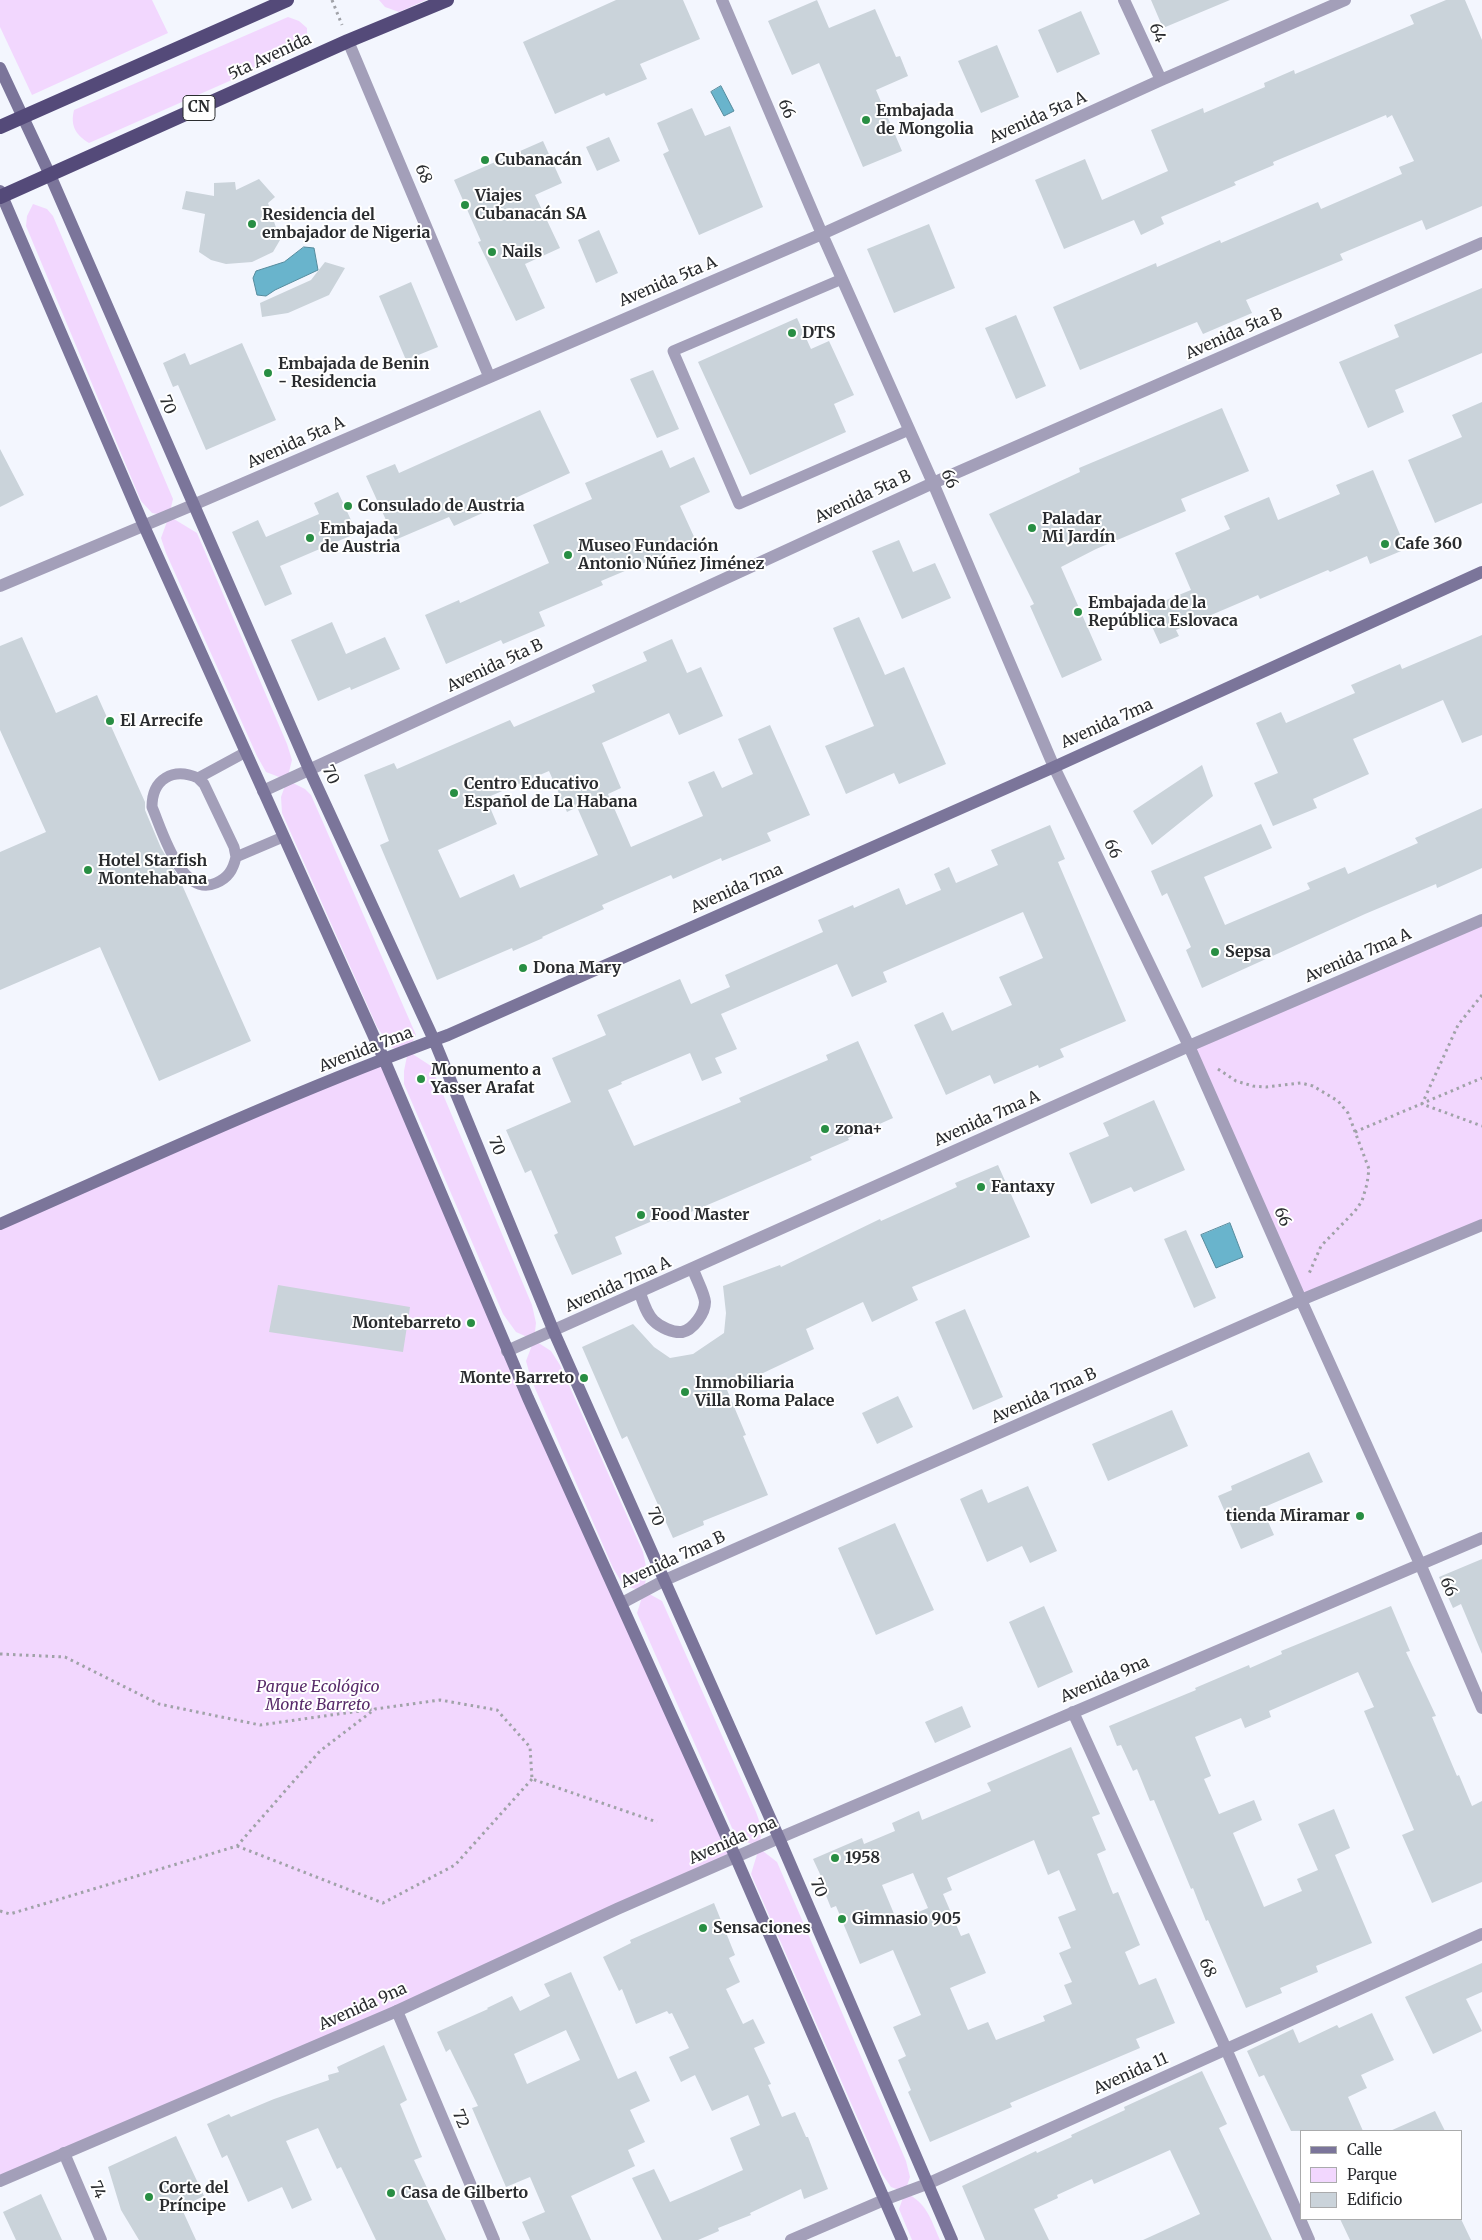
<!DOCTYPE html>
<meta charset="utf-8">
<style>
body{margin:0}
#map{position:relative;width:1482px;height:2240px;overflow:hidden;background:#f3f6fe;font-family:Merriweather,serif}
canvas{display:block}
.legend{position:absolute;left:1300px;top:2130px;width:162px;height:90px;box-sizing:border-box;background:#fff;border:1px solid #aaabac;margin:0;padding:6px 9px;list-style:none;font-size:15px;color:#2a2c2f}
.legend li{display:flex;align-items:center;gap:10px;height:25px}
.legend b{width:25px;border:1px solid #aaabac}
</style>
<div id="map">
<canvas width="1482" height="2240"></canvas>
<ul class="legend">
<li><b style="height:6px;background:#7b759a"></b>Calle</li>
<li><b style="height:14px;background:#f2d7fe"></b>Parque</li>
<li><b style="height:14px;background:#cad3da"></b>Edificio</li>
</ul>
</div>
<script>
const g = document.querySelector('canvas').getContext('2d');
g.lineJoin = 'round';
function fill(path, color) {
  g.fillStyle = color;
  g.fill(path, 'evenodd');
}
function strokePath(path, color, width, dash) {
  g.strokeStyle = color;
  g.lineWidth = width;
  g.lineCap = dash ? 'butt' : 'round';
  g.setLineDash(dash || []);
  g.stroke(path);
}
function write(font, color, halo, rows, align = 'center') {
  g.font = font + ' Merriweather,serif';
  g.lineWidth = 4;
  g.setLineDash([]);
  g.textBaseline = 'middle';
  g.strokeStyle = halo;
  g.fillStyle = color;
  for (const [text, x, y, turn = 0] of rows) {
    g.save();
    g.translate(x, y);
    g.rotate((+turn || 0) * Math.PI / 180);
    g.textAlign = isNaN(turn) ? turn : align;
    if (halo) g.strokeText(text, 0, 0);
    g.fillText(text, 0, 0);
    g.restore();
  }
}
fill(new Path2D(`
 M0 0H152L168 33 32 95 0 27Z
 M379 0H426L399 12 385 7Z
 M288 17 299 21 307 28V40L302 49 89 143C76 135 70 126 74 110Z
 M33 204 47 209 53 216 173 499 169 516 197 533 287 744 292 760 287 780 305 789 311 795 416 1035 408 1051 431 1066 532 1305 536 1323 534 1340 551 1351 560 1365 643 1552 647 1571 644 1591 662 1601 756 1812 762 1829 759 1848 777 1862 906 2161 910 2177 905 2192C928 2205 929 2216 940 2240H912L899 2209 905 2192 891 2187 882 2174 751 1874 759 1848 741 1839 732 1828 637 1613 644 1591 624 1586 613 1568 531 1379 526 1361 534 1340 516 1332 503 1314 404 1084V1071L408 1051 392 1048 377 1027 282 813 281 797 287 780 266 772 257 756 166 553 161 538 169 516 152 513 141 501 26 226 27 216Z
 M1482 920V1225L1301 1300 1189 1046Z
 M384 1059 736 1858 0 2181V1224Z`), '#f2d7fe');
const water = new Path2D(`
 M721 86 734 111 724 116 711 92Z
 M304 247 314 248 318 270 275 290 266 296 257 295 253 278 256 271 284 262Z
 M1230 1223 1243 1257 1216 1268 1201 1235Z`);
fill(water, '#69b4cc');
strokePath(water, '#568b9d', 1);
fill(new Path2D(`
 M616 0H683L700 39 640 64 647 79 606 96 604 93 555 114 523 42Z
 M817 0 829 28 875 9 896 57 900 56 908 76 876 90 902 151 863 167 819 63 792 75 768 21Z
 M1151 0H1230L1163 28Z
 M1446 0H1465L1482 40V206L1426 230 1422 220 1340 254 1343 260 1246 300 1252 313 1203 334 1197 322 1080 370 1053 307 1156 263 1157 267 1220 240 1221 243 1318 202 1321 209 1402 174 1399 167 1414 161 1392 115 1387 118 1386 115 1273 162 1274 165 1234 182 1236 185 1161 217 1164 224 1141 235 1134 220 1064 249 1035 180 1085 159 1102 200 1168 171 1151 130 1203 108 1204 113 1265 87 1264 83 1294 70 1295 74 1414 24 1410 15Z
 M1081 11 1100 54 1057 73 1038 30Z
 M997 45 1019 97 981 113 958 61Z
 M692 108 705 136 730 126 763 207 699 235 663 154 669 151 657 123Z
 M609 137 620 161 597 171 586 147Z
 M543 141 562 183 535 195 560 248 525 264 545 308 516 321 478 242 481 241 454 180Z
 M259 179 275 197 268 203 280 240 273 252 252 262 226 264 211 260 199 252 205 214 182 209 186 191 214 196V183L235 182 236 190Z
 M929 224 955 288 894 313 867 249Z
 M599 230 618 273 596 283 578 240Z
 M325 262 345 268 329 295 288 313 262 317 260 303 311 280Z
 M411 282 438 347 406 360 379 296Z
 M1482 288V353L1395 390 1404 412 1368 428 1339 362 1399 337 1394 325Z
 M1016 315 1046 386 1016 399 985 328Z
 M797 318 811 349 829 341 854 395 834 404 846 432 750 475 698 362Z
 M242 343 276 420 206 450 178 385 173 387 163 363 185 353 190 365Z
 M653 370 679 429 657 438 630 379Z
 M1482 402V503L1435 523 1408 460 1462 437 1452 415Z
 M1222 408 1249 471 1181 499 1186 511 1096 549 1061 567 1102 660 1062 678 1030 606 1034 604 989 514 1080 472 1079 468Z
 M540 410 570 473 454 526 449 517 395 540 366 476 395 464 399 473Z
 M0 449 24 495 0 507Z
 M662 450 670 468 694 457 710 492 680 506 696 541 601 581 603 585 539 612 545 626 503 644 501 640 446 664 425 615 459 600 460 603 549 563 533 525 592 499 585 483Z
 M1373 470 1406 549 1370 564 1367 556 1330 572 1328 570 1260 599 1258 595 1176 630 1179 636 1160 644 1144 609 1191 590 1175 553 1230 529 1224 516 1269 497 1278 520 1340 494 1336 485Z
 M338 492 357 533 280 566 292 594 265 606 232 532 258 520 266 537 319 514 314 503Z
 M899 540 913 572 935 563 951 598 902 619 872 551Z
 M859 617 885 675 904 667 946 764 899 784 894 773 846 794 825 746 874 726 833 628Z
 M332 622 346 654 385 637 400 669 351 690 350 687 318 701 291 640Z
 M1482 635V735L1462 743 1443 700 1353 739 1369 774 1313 799 1317 808 1273 826 1254 783 1278 773 1256 723 1281 712 1286 723 1355 693 1351 685 1400 664 1402 669Z
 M22 637 56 713 97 695 145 802V810L161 848 179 878 251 1041 159 1081 100 947 0 990V852L46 832 0 730V646Z
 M672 639 687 673 701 667 723 716 679 735 669 713 602 743 621 788 608 794 631 847 703 816 688 782 714 771 722 788 753 774 738 739 770 725 810 815 767 833 771 841 722 861 721 858 673 879 671 875 602 905 604 909 542 937 543 938 513 951 512 948 437 980 380 845 389 841 364 775 394 763 397 769 510 720 514 727 595 692 592 685 647 661 643 652ZM549 771 567 812 577 807 598 855 520 888 514 874 460 898 438 850 497 824 486 798Z
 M1202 765 1213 796 1152 845 1133 811Z
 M1482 808V868L1437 888 1436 884 1365 914 1202 988 1186 950 1191 947 1167 893 1162 896 1151 871 1261 824 1272 848 1204 877 1225 925 1310 889 1307 883 1345 867 1348 874 1418 843 1415 838Z
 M1050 825 1065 859 1058 862 1126 1021 1060 1049 1064 1057 1039 1068 1038 1065 994 1084 990 1075 946 1095 914 1025 943 1012 952 1031 1012 1005 999 977 1043 958 1023 912 883 972 887 982 852 997 837 964 721 1014 737 1049 715 1058 722 1073 702 1081 690 1053 621 1082 622 1084 608 1090 634 1146 741 1102 739 1098 828 1060 826 1055 858 1041 893 1118 848 1138 849 1140 810 1157 812 1160 724 1198 667 1222 664 1216 615 1237 622 1254 572 1275 554 1235 558 1233 531 1170 525 1173 506 1130 571 1102 552 1058 606 1035 597 1015 680 979 691 1004 730 987 725 975 823 932 818 920 853 905 854 908 899 888 906 905 941 890 934 874 949 867 956 883 998 865 991 850Z
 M1154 1100 1185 1170 1134 1192 1131 1187 1091 1204 1069 1153 1109 1136 1103 1123Z
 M998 1165 1030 1237 912 1287 918 1300 872 1322 863 1302 806 1329 814 1349 727 1390 746 1435 743 1436 768 1495 703 1521 704 1525 673 1538 627 1436 622 1439 582 1347 633 1324 654 1347 670 1358 693 1354 724 1333 726 1313 723 1286 780 1265 781 1267 880 1219 881 1221 957 1187 955 1183Z
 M1186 1230 1216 1298 1194 1308 1164 1239Z
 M278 1285 410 1307 403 1352 269 1332Z
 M965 1309 1003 1397 973 1410 935 1322Z
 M898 1396 913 1427 877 1444 862 1413Z
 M1172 1410 1188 1446 1108 1481 1092 1444Z
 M1309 1452 1323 1482 1262 1508 1274 1535 1241 1549 1218 1496 1232 1490 1231 1486Z
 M1028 1486 1057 1551 1030 1563 1022 1546 987 1562 960 1499 982 1489 988 1503Z
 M895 1523 934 1610 876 1635 838 1548Z
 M1482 1559V1654L1461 1604 1453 1608 1439 1577Z
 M1044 1606 1073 1672 1038 1688 1009 1622Z
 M1391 1606 1410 1651 1406 1652 1436 1716 1432 1717 1457 1776 1459 1775 1472 1806 1482 1801V1882L1432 1903 1402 1835 1414 1830 1364 1711 1374 1707 1358 1672 1269 1711 1271 1717 1245 1728 1241 1718 1195 1737 1211 1776 1204 1779 1219 1814 1254 1800 1262 1820 1233 1833 1264 1907 1302 1891 1297 1879 1318 1870 1298 1824 1334 1809 1350 1848 1335 1855 1372 1943 1316 1966 1318 1972 1280 1988 1282 1993 1246 2008 1208 1920 1206 1921 1193 1888 1191 1889 1154 1800 1150 1801 1137 1769 1133 1771 1121 1745 1117 1746 1109 1726 1196 1690 1195 1688 1249 1665 1250 1668 1282 1654 1281 1651Z
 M962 1706 971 1727 935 1743 925 1722Z
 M1071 1747 1100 1814 1092 1817 1106 1850 1097 1854 1113 1894 1118 1892 1140 1945 1125 1952 1139 1985 1156 1978 1175 2023 1136 2039 1140 2048 1010 2103 1012 2107 930 2142 908 2092 911 2090 898 2060 906 2056 893 2027 921 2015 893 1950 860 1964 836 1906 831 1908 823 1888 826 1887 813 1859 862 1838 864 1844 895 1831 892 1823 919 1811 922 1820 991 1791 987 1783ZM1034 1840 1048 1875 1059 1870 1076 1910 1058 1917 1071 1948 1059 1953 1072 1982 1064 1985 1072 2004 1043 2016 1045 2021 996 2040 988 2022 968 2030 950 1988 986 1973 969 1933 961 1936 943 1894 952 1890 947 1878ZM913 1873 928 1908 897 1921 882 1885Z
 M714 1903 735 1955 729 1958 740 1982 726 1989 743 2024 753 2019 765 2043 754 2048 771 2084 768 2085 782 2117 795 2112 806 2137H808L828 2189 804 2199 801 2189 750 2213 751 2215 718 2228 719 2231 698 2240H662L632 2178 654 2169 670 2202 701 2189 743 2170 730 2138 760 2125 748 2095 712 2111 695 2075 681 2082 669 2057 689 2048 672 2013 669 2014 667 2011 636 2024 622 1989 619 1991 603 1957 631 1943 630 1940Z
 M1482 1963V1992L1466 1999 1482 2031 1433 2054 1405 1997Z
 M571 1972 618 2079 636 2071 650 2101 630 2110 645 2142 628 2150 635 2166 571 2196 591 2240H530L522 2222 545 2212 530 2177 506 2187 472 2108 478 2106 450 2049 446 2052 437 2032 488 2009 487 2008 512 1996 520 2011 550 1996 544 1984ZM566 2030 580 2060 527 2084 514 2054Z
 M1372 2013 1394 2060 1361 2075 1367 2088 1348 2097 1363 2131H1291L1264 2075 1259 2077 1247 2051 1293 2029 1299 2043 1337 2025 1339 2028Z
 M384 2045 407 2100 400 2104 422 2157 414 2160 428 2190 423 2192 446 2240H376L341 2167 337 2169 318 2128 286 2141 312 2200 292 2209 282 2187 248 2202 227 2155 222 2158 207 2124 229 2114 231 2117 274 2099 329 2080 328 2075 339 2072 337 2067Z
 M1202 2071 1227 2124 1219 2128 1272 2240H1143L1200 2214 1170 2150 1094 2184 1092 2179 1057 2195 1058 2198 1034 2209 1049 2240H985L962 2186 1036 2151 1037 2153 1072 2137 1071 2135 1125 2110 1124 2107Z
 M1435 2111 1445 2131H1390Z
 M176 2136 204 2196 181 2207 196 2240H139L121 2210 108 2167Z
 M41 2194 62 2240H16L3 2212Z
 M1340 2219H1461L1471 2240H1350Z`), '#cad3da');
strokePath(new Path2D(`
 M332 0 342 25
 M1482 995 1458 1025 1422 1104 1482 1126
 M1218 1069 1236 1081 1253 1086 1266 1087 1301 1083 1313 1086 1338 1101 1348 1113 1369 1169 1367 1184 1362 1201 1355 1211 1321 1246 1308 1276
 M1355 1132 1482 1078
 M0 1654 65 1657 159 1704 260 1725 374 1709
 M237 1846 383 1903 455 1865 532 1779
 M0 1911 10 1914 237 1846 320 1751 375 1709 440 1700 497 1710 530 1747 532 1779 657 1822`), '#a0a2a8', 3, [2.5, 4]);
strokePath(new Path2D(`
 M842 279 673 351 739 504 909 430
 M246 752 198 778C173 767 152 779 152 807 162 830 181 898 216 883 228 878 233 870 236 857L283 837
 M198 778 204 784 234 847 236 857`), '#a39fb9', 11);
strokePath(new Path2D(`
 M722 0 822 234 933 483 1054 767 1189 1046 1301 1300 1421 1566 1482 1708
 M1124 0 1161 80
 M348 41 489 376
 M0 586 193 505 822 234 1161 80 1345 0
 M263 791 933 483 1482 243
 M640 1293C643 1302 647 1315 654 1321 660 1327 673 1333 682 1332 693 1330 705 1313 705 1302 704 1292 696 1279 693 1269
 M507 1351 1189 1046 1482 920
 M622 1603 665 1580 1301 1300 1482 1225
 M1073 1712 1226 2049 1309 2240
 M779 1838 1482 1538
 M397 2011 494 2240
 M64 2153 101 2240
 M791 2240 884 2200 927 2184 1482 1934`), '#a39fb9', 12);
strokePath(new Path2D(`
 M0 2181 397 2011 617 1909 779 1838`), '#a39fb9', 12);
strokePath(new Path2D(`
 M0 68 50 175 309 769 434 1040 554 1332 779 1838 952 2240
 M0 191 144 526 384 1059 528 1398 736 1858 902 2240
 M0 1224C148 1159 296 1090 448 1035L1054 767 1482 572`), '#7b759a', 12);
strokePath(new Path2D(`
 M0 127 287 0
 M0 197 348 41 447 0`), '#544a79', 14);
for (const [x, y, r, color] of [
 [866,120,5,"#288e43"],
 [485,160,5,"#288e43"],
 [465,205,5,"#288e43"],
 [252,224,5,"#288e43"],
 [492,252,5,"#288e43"],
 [792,333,5,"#288e43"],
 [268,373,5,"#288e43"],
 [348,506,5,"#288e43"],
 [1032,528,5,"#288e43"],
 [310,538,5,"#288e43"],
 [1385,544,5,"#288e43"],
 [568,555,5,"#288e43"],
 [1078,612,5,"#288e43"],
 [110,721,5,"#288e43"],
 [454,793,5,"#288e43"],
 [88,870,5,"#288e43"],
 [1215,952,5,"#288e43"],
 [523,968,5,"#288e43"],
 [421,1079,5,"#288e43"],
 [825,1129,5,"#288e43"],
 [981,1187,5,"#288e43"],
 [641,1215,5,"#288e43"],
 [471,1323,5,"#288e43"],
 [584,1378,5,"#288e43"],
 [685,1392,5,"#288e43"],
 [1360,1516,5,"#288e43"],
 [835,1858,5,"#288e43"],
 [842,1919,5,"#288e43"],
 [703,1928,5,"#288e43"],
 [391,2193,5,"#288e43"],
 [149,2197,5,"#288e43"]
]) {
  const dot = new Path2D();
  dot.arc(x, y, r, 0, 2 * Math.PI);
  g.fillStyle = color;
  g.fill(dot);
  strokePath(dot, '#fff', 2);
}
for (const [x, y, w] of [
 [199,108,32]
]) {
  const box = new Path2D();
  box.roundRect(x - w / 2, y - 12.5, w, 25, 4);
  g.fillStyle = '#fff';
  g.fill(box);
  strokePath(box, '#2a2c2f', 1);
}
write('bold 15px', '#2a2c2f', null, [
 ["CN",199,108]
]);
write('16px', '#2a2c2f', '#fff', [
 ["64",1157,33,66],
 ["5ta Avenida",270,57,-25],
 ["66",786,109,67],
 ["Avenida 5ta A",1038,118,-24],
 ["68",423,174,67],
 ["Avenida 5ta A",668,282,-23],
 ["Avenida 5ta B",1234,334,-24],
 ["70",167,405,67],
 ["Avenida 5ta A",296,443,-24],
 ["66",949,479,67],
 ["Avenida 5ta B",863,497,-25],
 ["Avenida 5ta B",495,666,-25],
 ["Avenida 7ma",1107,724,-24],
 ["70",330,775,65],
 ["66",1112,849,64],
 ["Avenida 7ma",737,889,-24],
 ["Avenida 7ma A",1358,956,-23],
 ["Avenida 7ma",366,1050,-21],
 ["Avenida 7ma A",987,1119,-24],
 ["70",496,1146,68],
 ["66",1282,1217,66],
 ["Avenida 7ma A",618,1285,-24],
 ["Avenida 7ma B",1044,1396,-24],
 ["70",655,1517,66],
 ["Avenida 7ma B",673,1560,-25],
 ["66",1448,1587,67],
 ["Avenida 9na",1105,1680,-23],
 ["Avenida 9na",733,1841,-24],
 ["70",818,1888,67],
 ["68",1207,1968,66],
 ["Avenida 9na",363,2007,-24],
 ["Avenida 11",1131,2074,-24],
 ["72",460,2119,67],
 ["74",97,2190,67]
]);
write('bold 16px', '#2a2c2f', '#fff', [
 ["Embajada",876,111],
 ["de Mongolia",876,129],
 ["Cubanacán",495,160],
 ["Viajes",475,196],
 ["Cubanacán SA",475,214],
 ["Residencia del",262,215],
 ["embajador de Nigeria",262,233],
 ["Nails",502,252],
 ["DTS",802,333],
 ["Embajada de Benin",278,364],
 ["- Residencia",278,382],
 ["Consulado de Austria",358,506],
 ["Paladar",1042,519],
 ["Mi Jardín",1042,537],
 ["Embajada",320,529],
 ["de Austria",320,547],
 ["Cafe 360",1395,544],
 ["Museo Fundación",578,546],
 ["Antonio Núñez Jiménez",578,564],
 ["Embajada de la",1088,603],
 ["República Eslovaca",1088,621],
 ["El Arrecife",120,721],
 ["Centro Educativo",464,784],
 ["Español de La Habana",464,802],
 ["Hotel Starfish",98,861],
 ["Montehabana",98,879],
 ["Sepsa",1225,952],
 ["Dona Mary",533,968],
 ["Monumento a",431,1070],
 ["Yasser Arafat",431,1088],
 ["zona+",835,1129],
 ["Fantaxy",991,1187],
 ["Food Master",651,1215],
 ["Montebarreto",461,1323,"right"],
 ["Monte Barreto",574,1378,"right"],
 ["Inmobiliaria",695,1383],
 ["Villa Roma Palace",695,1401],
 ["tienda Miramar",1350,1516,"right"],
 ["1958",845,1858],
 ["Gimnasio 905",852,1919],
 ["Sensaciones",713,1928],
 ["Corte del",159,2188],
 ["Príncipe",159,2206],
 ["Casa de Gilberto",401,2193]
], 'left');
write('italic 16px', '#582b6a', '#fff', [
 ["Parque Ecológico",318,1687],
 ["Monte Barreto",318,1705]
]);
</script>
